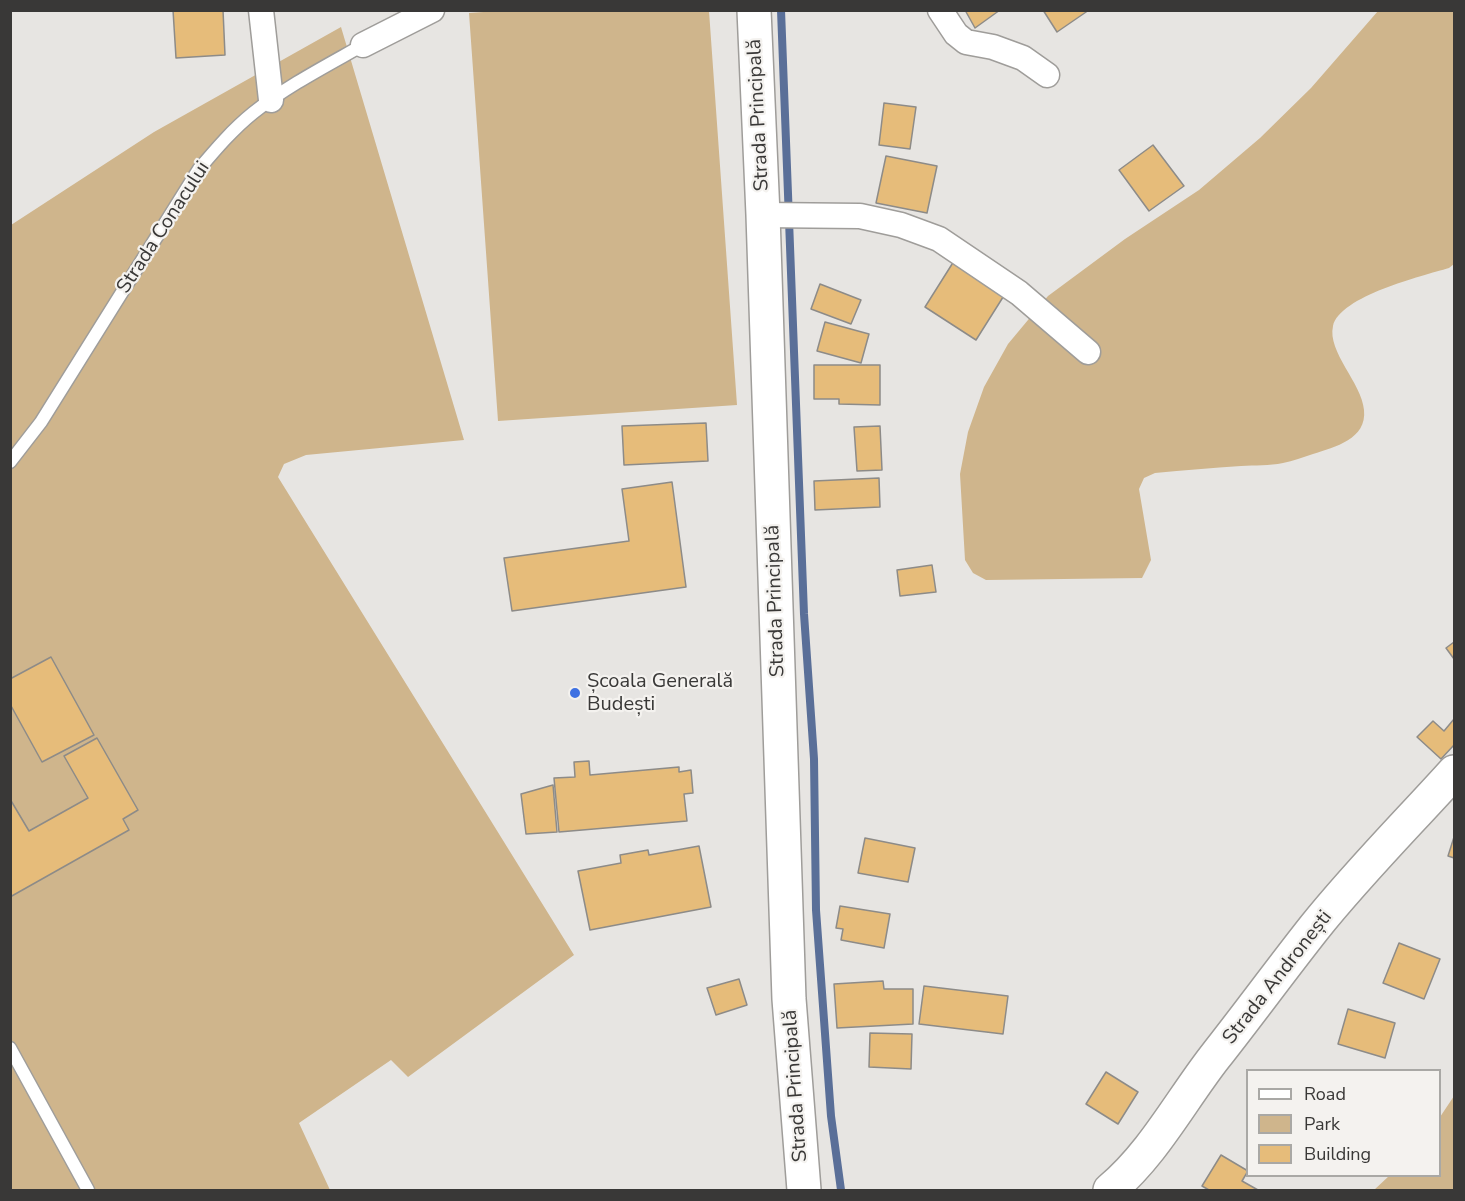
<!DOCTYPE html>
<meta charset="utf-8">
<style>
body{margin:0}
#map{position:relative;width:1465px;height:1201px;overflow:hidden;background:#e7e5e2;font-family:"Nunito Sans",sans-serif}
canvas{display:block}
.frame{position:absolute;inset:0;border:12px solid #393837;pointer-events:none}
.legend{position:absolute;left:1246px;top:1069px;width:195px;height:108px;box-sizing:border-box;background:#f4f2ef;border:2px solid #a9a8a5;margin:0;padding:8px 10px;list-style:none;font-size:18px;color:#393837}
.legend li{display:flex;align-items:center;gap:12px;height:30px}
.legend b{width:30px;border:2px solid #a9a8a5}
</style>
<div id="map">
<canvas width="1465" height="1201"></canvas>
<div class="frame"></div>
<ul class="legend">
<li><b style="height:8px;background:#fff"></b>Road</li>
<li><b style="height:16px;background:#cfb58c"></b>Park</li>
<li><b style="height:16px;background:#e6bc7a"></b>Building</li>
</ul>
</div>
<script>
const g = document.querySelector('canvas').getContext('2d');
g.lineJoin = 'round';
function fill(path, color) {
  g.fillStyle = color;
  g.fill(path, 'evenodd');
}
function strokePath(path, color, width, dash) {
  g.strokeStyle = color;
  g.lineWidth = width;
  g.lineCap = dash ? 'butt' : 'round';
  g.setLineDash(dash || []);
  g.stroke(path);
}
function write(font, color, halo, rows, align = 'center') {
  g.font = font + ' "Nunito Sans",sans-serif';
  g.lineWidth = 4.5;
  g.setLineDash([]);
  g.textBaseline = 'middle';
  g.strokeStyle = halo;
  g.fillStyle = color;
  for (const [text, x, y, turn = 0] of rows) {
    g.save();
    g.translate(x, y);
    g.rotate((+turn || 0) * Math.PI / 180);
    g.textAlign = isNaN(turn) ? turn : align;
    if (halo) g.strokeText(text, 0, 0);
    g.fillText(text, 0, 0);
    g.restore();
  }
}
fill(new Path2D(`
 M512 10 709 11 737 405 498 421 469 13Z
 M1378 11H1454V264L1449 268C1422 276 1340 296 1333 326 1327 352 1362 383 1364 410 1367 439 1335 447 1313 454 1303 457 1293 461 1283 463 1269 466 1255 465 1241 466 1212 468 1184 470 1155 473L1144 478 1139 489 1151 560 1142 578 986 580 973 573 965 560 960 474 968 432 984 387 1008 344 1048 296 1125 239 1199 190 1260 138 1311 88Z
 M341 27 464 440 306 455 284 464 278 477 574 955 408 1077 391 1060 299 1123 330 1190H11V225L154 132Z
 M1454 1096V1190H1374L1389 1176H1440V1117Z`), '#cfb58c');
strokePath(new Path2D(`
 M781 10 804 614 814 759 816 910 831 1116 841 1190`), '#5a6f98', 8);
const building = new Path2D(`
 M173 10H223L225 55 176 58Z
 M965 10H1000L975 28Z
 M1043 10H1089L1057 32Z
 M884 103 916 107 910 149 879 145Z
 M1153 145 1184 186 1149 211 1119 170Z
 M886 156 937 166 927 213 876 203Z
 M954 261 1005 294 976 340 925 307Z
 M820 284 861 300 851 324 811 309Z
 M825 322 869 334 861 363 817 351Z
 M814 365H880V405L839 404V399H814Z
 M706 423 708 461 624 465 622 426Z
 M880 426 882 470 857 471 854 427Z
 M879 478 880 507 815 510 814 481Z
 M672 482 686 587 512 611 504 558 629 541 622 489Z
 M932 565 936 592 900 596 897 570Z
 M1454 642V659L1446 648Z
 M51 657 94 735 42 762 10 704V679Z
 M1454 719V745L1441 759 1417 737 1433 721 1444 731Z
 M97 738 138 810 123 819 129 830 10 897V799L29 831 88 798 64 756Z
 M589 761 590 775 679 767V772L691 770 693 793 684 794 687 821 559 832 554 778 575 777 574 762Z
 M553 785 557 832 526 834 521 794Z
 M1454 837V858L1448 856Z
 M865 838 915 848 908 882 858 873Z
 M699 846 711 907 590 930 578 871 621 863 620 855 648 850 649 855Z
 M840 906 890 914 884 948 841 940 843 929 836 928Z
 M1399 943 1440 959 1424 999 1383 983Z
 M739 979 747 1005 716 1015 707 988Z
 M883 981 884 989H913V1024L837 1028 834 984Z
 M924 986 1008 996 1003 1034 919 1024Z
 M1348 1009 1395 1023 1385 1058 1338 1044Z
 M870 1033 912 1034 911 1069 869 1067Z
 M1106 1072 1138 1092 1118 1124 1086 1104Z
 M1221 1155 1248 1171 1242 1181 1258 1190H1209L1202 1186Z`);
fill(building, '#e6bc7a');
strokePath(building, '#8d8b88', 1.5);
const lane = new Path2D(`
 M10 462 41 422 199 169C216 149 233 129 253 113 287 86 326 66 363 45
 M10 1048 88 1190`);
const street = new Path2D(`
 M261 10 271 100
 M940 10 956 34 966 42 993 47 1023 58 1047 75
 M363 45 432 10
 M763 215 860 216 901 225 939 239 1019 293 1088 352`);
const secondary = new Path2D(`
 M754 10 763 215 789 999 804 1190
 M1110 1190C1153 1154 1180 1102 1214 1058 1248 1015 1280 971 1314 928 1357 874 1407 824 1454 772`);
strokePath(lane, '#9f9d9a', 15);
strokePath(street, '#9f9d9a', 27);
strokePath(secondary, '#9f9d9a', 36);
strokePath(lane, '#fff', 12);
strokePath(street, '#fff', 24);
strokePath(secondary, '#fff', 33);
for (const [x, y, r, color] of [
 [575,693,6,"#3f71e2"]
]) {
  const dot = new Path2D();
  dot.arc(x, y, r, 0, 2 * Math.PI);
  g.fillStyle = color;
  g.fill(dot);
  strokePath(dot, '#f4f2ef', 2);
}
write('20px', '#393837', '#f4f2ef', [
 ["Strada Principală",759,115,-93],
 ["Strada Conacului",164,228,-57],
 ["Strada Principală",776,601,-92],
 ["Strada Andronești",1278,978,-52],
 ["Strada Principală",796,1086,-94]
]);
write('20px', '#393837', '#f4f2ef', [
 ["Școala Generală",587,682],
 ["Budești",587,705]
], 'left');
</script>
